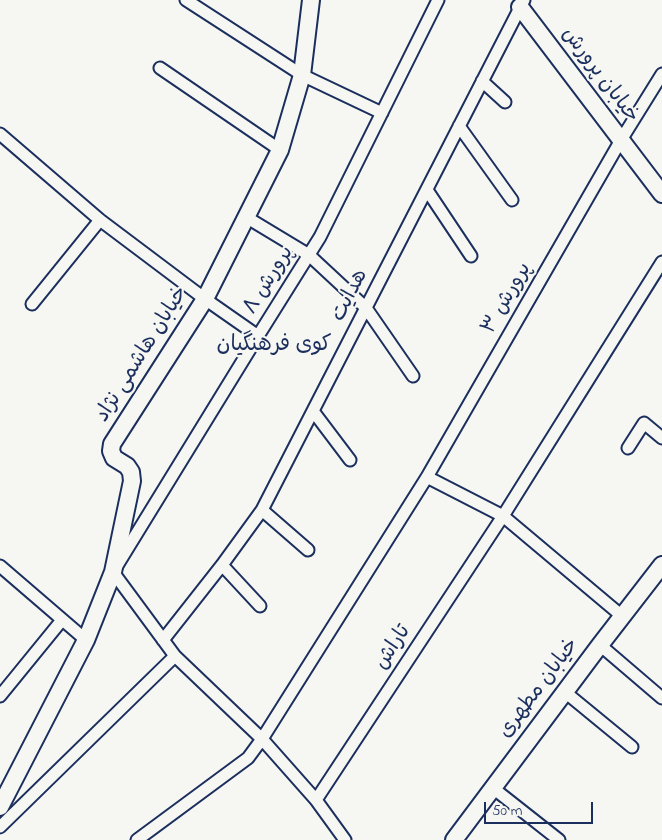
<!DOCTYPE html>
<meta charset="utf-8">
<style>
body{margin:0}
#map{position:relative;width:662px;height:840px;overflow:hidden;background:#f6f6f2;font-family:"Indie Flower",sans-serif}
canvas{display:block}
.scale{position:absolute;left:484px;top:802px;width:109px;height:22px;box-sizing:border-box;border:2px solid #1b2f5e;border-top:0;padding-left:6px;font-size:15px;line-height:18px;white-space:nowrap;color:#1b2f5e;-webkit-text-stroke:4px #f6f6f2;paint-order:stroke}
</style>
<div id="map">
<canvas width="662" height="840"></canvas>
<div class="scale">50 m</div>
</div>
<script>
const g = document.querySelector('canvas').getContext('2d');
g.lineJoin = 'round';
function strokePath(path, color, width, dash) {
  g.strokeStyle = color;
  g.lineWidth = width;
  g.lineCap = dash ? 'butt' : 'round';
  g.setLineDash(dash || []);
  g.stroke(path);
}
function write(font, color, halo, rows, align = 'center') {
  g.font = font + ' "Indie Flower","Playpen Sans Arabic",sans-serif';
  g.lineWidth = 4.5;
  g.setLineDash([]);
  g.textBaseline = 'middle';
  g.strokeStyle = halo;
  g.fillStyle = color;
  for (const [text, x, y, turn = 0] of rows) {
    g.save();
    g.translate(x, y);
    g.rotate((+turn || 0) * Math.PI / 180);
    g.textAlign = isNaN(turn) ? turn : align;
    if (halo) g.strokeText(text, 0, 0);
    g.fillText(text, 0, 0);
    g.restore();
  }
}
const street = new Path2D(`
 M186 0 302 75 382 113
 M160 68 280 150
 M482 81 505 102
 M459 126 512 200
 M0 134 100 220 205 299 258 336
 M427 190 471 256
 M246 217 309 255 366 308 413 376
 M32 304 100 220
 M313 411 350 460
 M628 448 644 423 662 438
 M427 477 503 516 622 616
 M262 510 308 550
 M222 565 260 606
 M0 566 86 640
 M163 640 222 565 262 510 524 0
 M600 645 662 698
 M565 692 632 747
 M0 696 62 620
 M493 788 559 840
 M316 800 503 516 662 262
 M0 827 175 656
 M137 840 248 758 262 739 427 477 621 140 662 74
 M345 840 316 800 262 739 175 656 113 572 258 336 320 237 438 0`);
const secondary = new Path2D(`
 M520 7 662 194
 M0 807 86 640 113 572 132 481 131 472 127 466 114 458 111 451 112 444 205 299 280 150 302 75 311 0
 M454 840 600 645 662 565`);
strokePath(street, '#1b2f5e', 15);
strokePath(secondary, '#1b2f5e', 20);
strokePath(street, '#f6f6f2', 11);
strokePath(secondary, '#f6f6f2', 16);
write('21px', '#1b2f5e', '#f6f6f2', [
 ["خیابان پرورش",599,76,53],
 ["پرورش ۸",270,281,-58],
 ["هدایت",351,296,-63],
 ["پرورش ۳",508,299,-60],
 ["خیابان هاشمی نژاد",143,355,-58],
 ["تاراش",394,648,-57],
 ["خیابان مطهری",540,689,-53]
]);
write('22px', '#1b2f5e', '#f6f6f2', [
 ["کوی فرهنگیان",274,346]
]);
</script>
